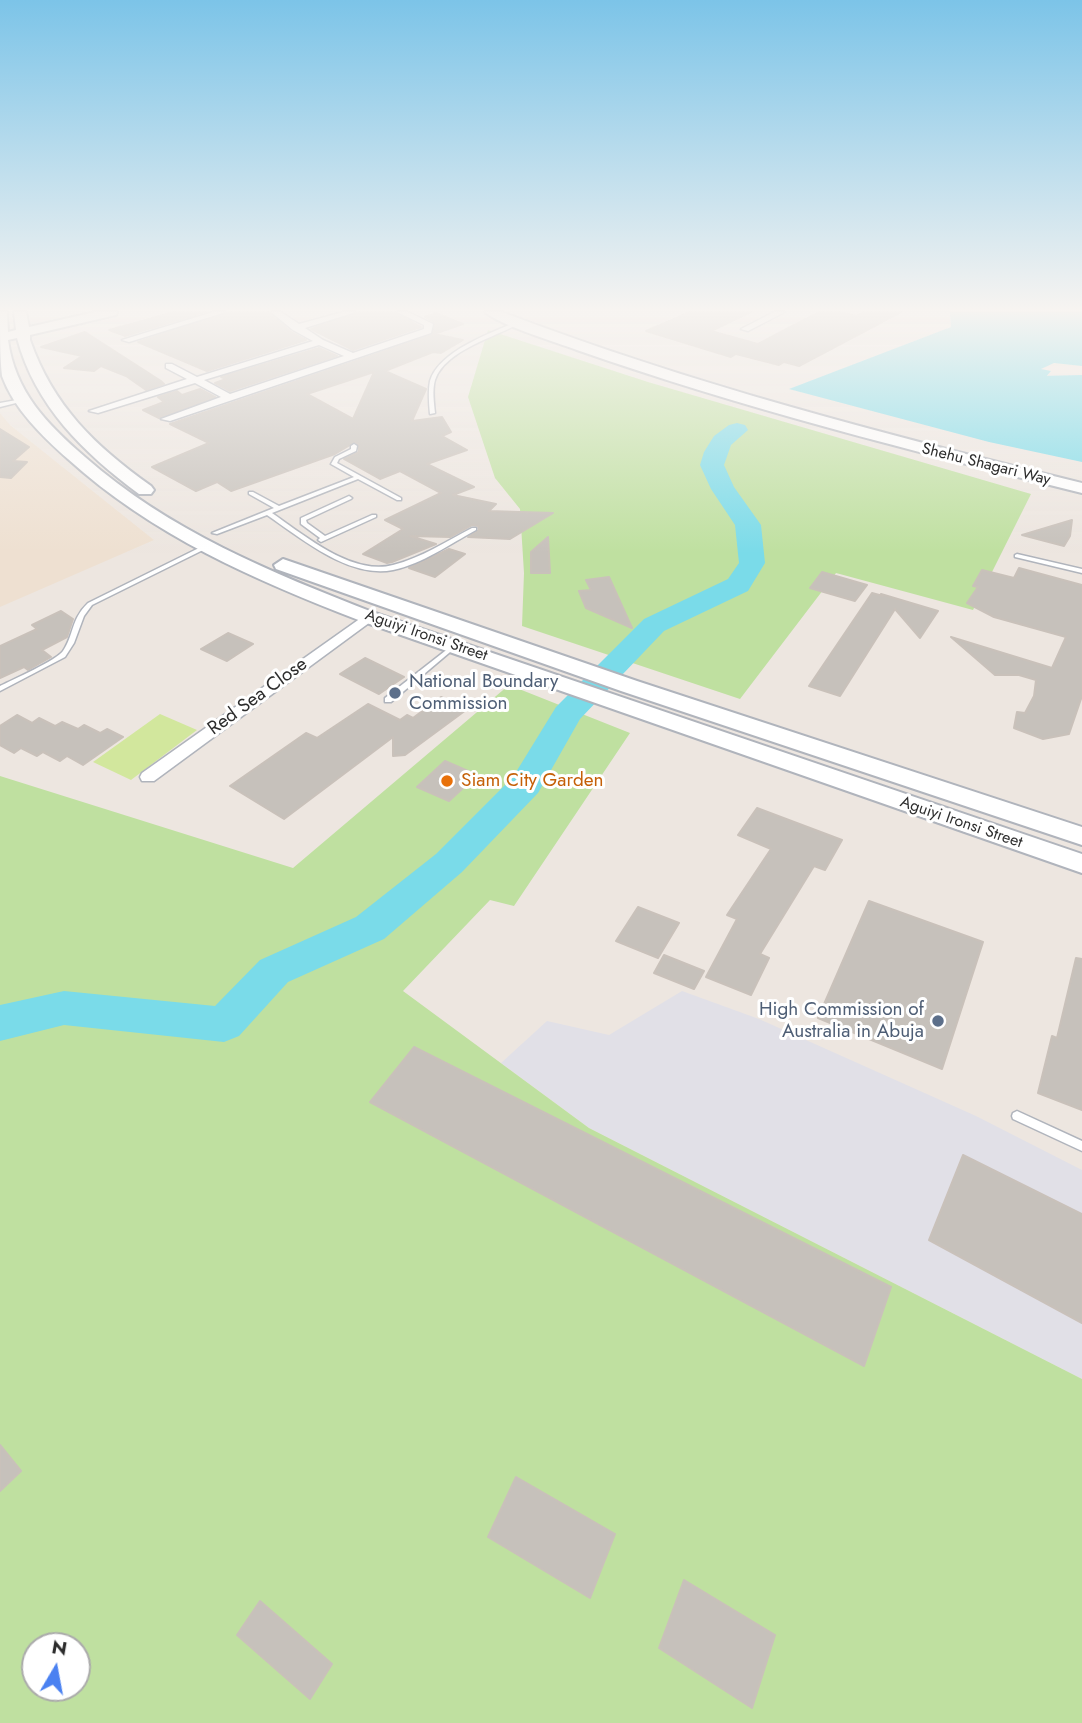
<!DOCTYPE html>
<style>
body{margin:0}
#map{position:relative;width:1082px;height:1723px;overflow:hidden;background:#ede6e0;font-family:Jost,sans-serif}
canvas{display:block}
.north{position:absolute;left:21px;top:1632px;width:70px;height:70px;box-sizing:border-box;background:#fff;border:2px solid #ababab;border-radius:50%;rotate:10deg;font-size:19px;font-weight:700;line-height:28px;text-align:center;color:#2d2d2d}
.north::after{content:'';display:block;margin:auto;width:24px;height:32px;background:#4a81f1;clip-path:polygon(50% 0,100% 100%,50% 72%,0 100%)}
</style>
<div id="map">
<canvas width="1082" height="1723"></canvas>
<div class="north">N</div>
</div>
<script>
const g = document.querySelector('canvas').getContext('2d');
g.lineJoin = 'round';
function fill(path, color) {
  g.fillStyle = color;
  g.fill(path, 'evenodd');
}
function strokePath(path, color, width, dash) {
  g.strokeStyle = color;
  g.lineWidth = width;
  g.lineCap = dash ? 'butt' : 'round';
  g.setLineDash(dash || []);
  g.stroke(path);
}
function write(font, color, halo, rows, align = 'center') {
  g.font = font + ' Jost,sans-serif';
  g.lineWidth = 6;
  g.setLineDash([]);
  g.textBaseline = 'middle';
  g.strokeStyle = halo;
  g.fillStyle = color;
  for (const [text, x, y, turn = 0] of rows) {
    g.save();
    g.translate(x, y);
    g.rotate((+turn || 0) * Math.PI / 180);
    g.textAlign = isNaN(turn) ? turn : align;
    if (halo) g.strokeText(text, 0, 0);
    g.fillText(text, 0, 0);
    g.restore();
  }
}
fill(new Path2D(`
 M682 991 759 1019 976 1116 1082 1170V1379L589 1128 501 1063 547 1021 609 1035Z`), '#e1e0e7');
fill(new Path2D(`
 M0 413 10 425 154 540 0 607Z`), '#eee0d1');
fill(new Path2D(`
 M488 330 648 382 1031 494 973 610 836 573 740 699 522 626 524 573 520 509 495 478 468 397Z
 M509 685 630 733 514 906 490 900 403 991 589 1128 1082 1379V1723H0V776L293 868ZM35 1646H77V1688H35Z`), '#bfe0a0');
fill(new Path2D(`
 M160 714 197 730 131 780 93 762Z`), '#d2e79d');
fill(new Path2D(`
 M950 312H1082V366L1054 363 1041 369 1051 371 1045 378 1080 385 1082 383V462L989 442 789 389 951 327Z`), '#7adbe9');
fill(new Path2D(`
 M1082 375V387L1038 388 1010 394 1003 392 1000 388 1003 384 1038 376Z
 M737 423 745 425 748 430 731 445 724 465 734 487 761 525 765 563 748 591 664 631 580 719 538 793 462 872 384 939 288 982 239 1036 224 1042 64 1025 0 1041V1005L64 991 215 1006 260 960 356 917 436 854 513 777 556 707 644 619 728 579 739 563 735 525 711 489 700 465 704 452 714 436 729 425Z`), '#7adbe9');
const building = new Path2D(`
 M174 312H205L125 336 109 330Z
 M229 312H268L291 332 306 340 207 371 138 342Z
 M359 312H395L421 327 353 350 311 329Z
 M690 312H751L711 331 758 344 819 312H840L856 316 864 312H901L799 366 784 362 779 365 736 354 731 357 646 331Z
 M436 313 463 324 434 334 463 340 441 353 433 352 385 371 426 389 412 421 442 417 451 432 442 436 467 450 427 464 474 487 453 495 496 504 489 511 553 513 510 539 468 537 479 530 478 526 472 525 450 537 410 536 436 544 392 562 387 563 363 554 403 529 385 520 441 493 400 471 380 479 344 459 359 452V445L355 442 335 454 231 491 217 482 196 491 152 467 209 443 170 424 432 335 435 323 425 317ZM374 372 353 419 307 394Z
 M85 332 161 381 164 384 146 390 126 376 101 366 94 371 64 368 82 356 41 347Z
 M319 348 337 356 230 391 215 383 226 379 221 377Z
 M200 389 215 397 159 418 143 410 164 402 158 397 177 391 182 395Z
 M0 429 29 447 13 461 27 462 11 478 0 477Z
 M1072 520 1070 536 1064 546 1022 535Z
 M548 537 550 573H531V552Z
 M449 549 465 554 435 577 409 568Z
 M1019 568 1082 585V696L1069 734 1043 739 1014 728 1017 712 1025 713 1034 696 1036 680 1019 675H995L951 637 1052 668 1066 637 994 617 967 603 978 587 973 586 982 570 1014 578Z
 M822 572 867 585 855 601 810 588Z
 M609 577 632 628 586 608 579 591 591 590 586 580Z
 M872 593 883 596 881 594 938 611 920 638 895 609 840 696 809 686Z
 M61 611 73 619 67 637 42 650 51 657 28 670 24 667 0 678V646L37 629 32 625Z
 M228 633 253 644 227 661 201 649Z
 M365 658 404 677 379 694 340 674Z
 M441 697 466 710 405 755 393 756V737L284 819 230 786 306 733 317 738 368 704 400 720 407 715 413 718Z
 M17 715 32 723 39 718 55 726 62 722 78 729 84 725 100 733 107 729 123 737 83 765 67 756 60 761 43 752 37 756 21 748 14 753 0 745V726Z
 M445 761 477 775 449 801 417 787Z
 M757 808 842 840 825 870 814 866 760 954 769 958 751 995 706 977 737 919 727 915 771 849 738 835Z
 M869 901 983 942 942 1069 818 1018Z
 M638 907 679 923 658 958 616 941Z
 M664 955 704 971 694 989 654 973Z
 M1076 958 1082 959V1110L1038 1093 1052 1036 1057 1038Z
 M414 1047 891 1287 864 1366 370 1102Z
 M963 1155 1082 1214V1323L929 1240Z
 M0 1445 21 1471 0 1491Z
 M516 1477 615 1534 590 1598 488 1537Z
 M684 1580 775 1635 752 1708 659 1648Z
 M260 1601 332 1664 310 1699 237 1635Z`);
fill(building, '#c6c1bb');
strokePath(building, '#c9c1ba', 2);
const lane = new Path2D(`
 M516 322 520 323C496 337 445 350 435 380 432 390 434 403 435 413L430 414C429 404 428 391 430 381 439 351 491 333 516 322Z
 M22 399H24V401L0 407V403Z
 M354 444 357 446 356 451 339 459 337 463 401 498V500H397L358 479 272 513C304 535 352 576 393 565 421 558 447 541 472 528H476V530C450 544 422 564 393 570 349 579 301 538 267 515L217 534 212 533 274 508 249 494V492H253L279 506 354 477 331 464 335 457 351 449V446Z
 M349 496 352 498 351 499 306 520 307 523 325 536 372 515H376V517L321 542 318 540 320 538 301 524V518Z
 M203 546 206 548 205 549 92 605 84 616 74 643 65 657 0 691V686C12 680 57 660 63 651 74 635 71 619 88 603Z
 M1017 554 1082 569V573L1015 557V555Z
 M454 644 456 645V647L391 702H385V698Z
 M1017 1111 1082 1141V1151L1013 1119 1012 1116 1013 1113Z`);
const street = new Path2D(`
 M213 312H226L129 342 122 340Z
 M271 312H281L299 324 343 312H356L305 328 323 340 353 353 424 329V325L397 312H408L433 324 431 333 170 421 161 419 221 397 195 383 98 413 89 411 187 379 166 368V364H172L197 377 313 341 293 330ZM319 345 344 356 230 394 204 380Z
 M774 312H785L748 331 741 329Z
 M368 613 373 614V620L154 781H142L140 777 142 773Z`);
const secondary = new Path2D(`
 M0 312H7L8 332 16 330 14 312H26L29 327 95 312H117L116 315 30 335V340C53 406 95 446 151 486L154 490 151 494H139C84 453 35 406 17 338L8 340C15 392 47 424 85 457 169 531 272 573 375 613L1082 854V873L361 621C255 580 153 536 68 459 42 436 14 409 2 376 0 358 0 331 0 312Z
 M485 312H502C691 384 886 435 1082 483V493C912 451 743 408 577 350 558 343 497 324 485 312Z
 M283 559 637 681 1082 827V845L621 691 276 569 274 565Z`);
strokePath(lane, '#b0b4bc', 3);
strokePath(street, '#b0b4bc', 3);
strokePath(secondary, '#b0b4bc', 4);
fill(lane, '#fff');
fill(street, '#fff');
fill(secondary, '#fff');
const sky = g.createLinearGradient(0, 0, 0, 553);
sky.addColorStop(0, '#7cc4e8');
sky.addColorStop(0.56, '#f7f4f1');
sky.addColorStop(1, '#f7f4f100');
g.fillStyle = sky;
g.fillRect(0, 0, 1082, 553);
for (const [x, y, r, color] of [
 [395,693,7,"#5c6f8a"],
 [447,781,7,"#e8710a"],
 [938,1021,7,"#5c6f8a"]
]) {
  const dot = new Path2D();
  dot.arc(x, y, r, 0, 2 * Math.PI);
  g.fillStyle = color;
  g.fill(dot);
  strokePath(dot, '#fff', 2.5);
}
write('16px', '#2d2d2d', '#fff', [
 ["Shehu Shagari Way",986,465,14],
 ["Aguiyi Ironsi Street",426,636,19],
 ["Aguiyi Ironsi Street",961,823,19]
]);
write('19px', '#4e5e75', '#fff', [
 ["National Boundary",409,682],
 ["Commission",409,704],
 ["High Commission of",924,1010,"right"],
 ["Australia in Abuja",924,1032,"right"]
], 'left');
write('19px', '#2d2d2d', '#fff', [
 ["Red Sea Close",258,697,-36]
]);
write('19px', '#c56008', '#fff', [
 ["Siam City Garden",461,781]
], 'left');
</script>
